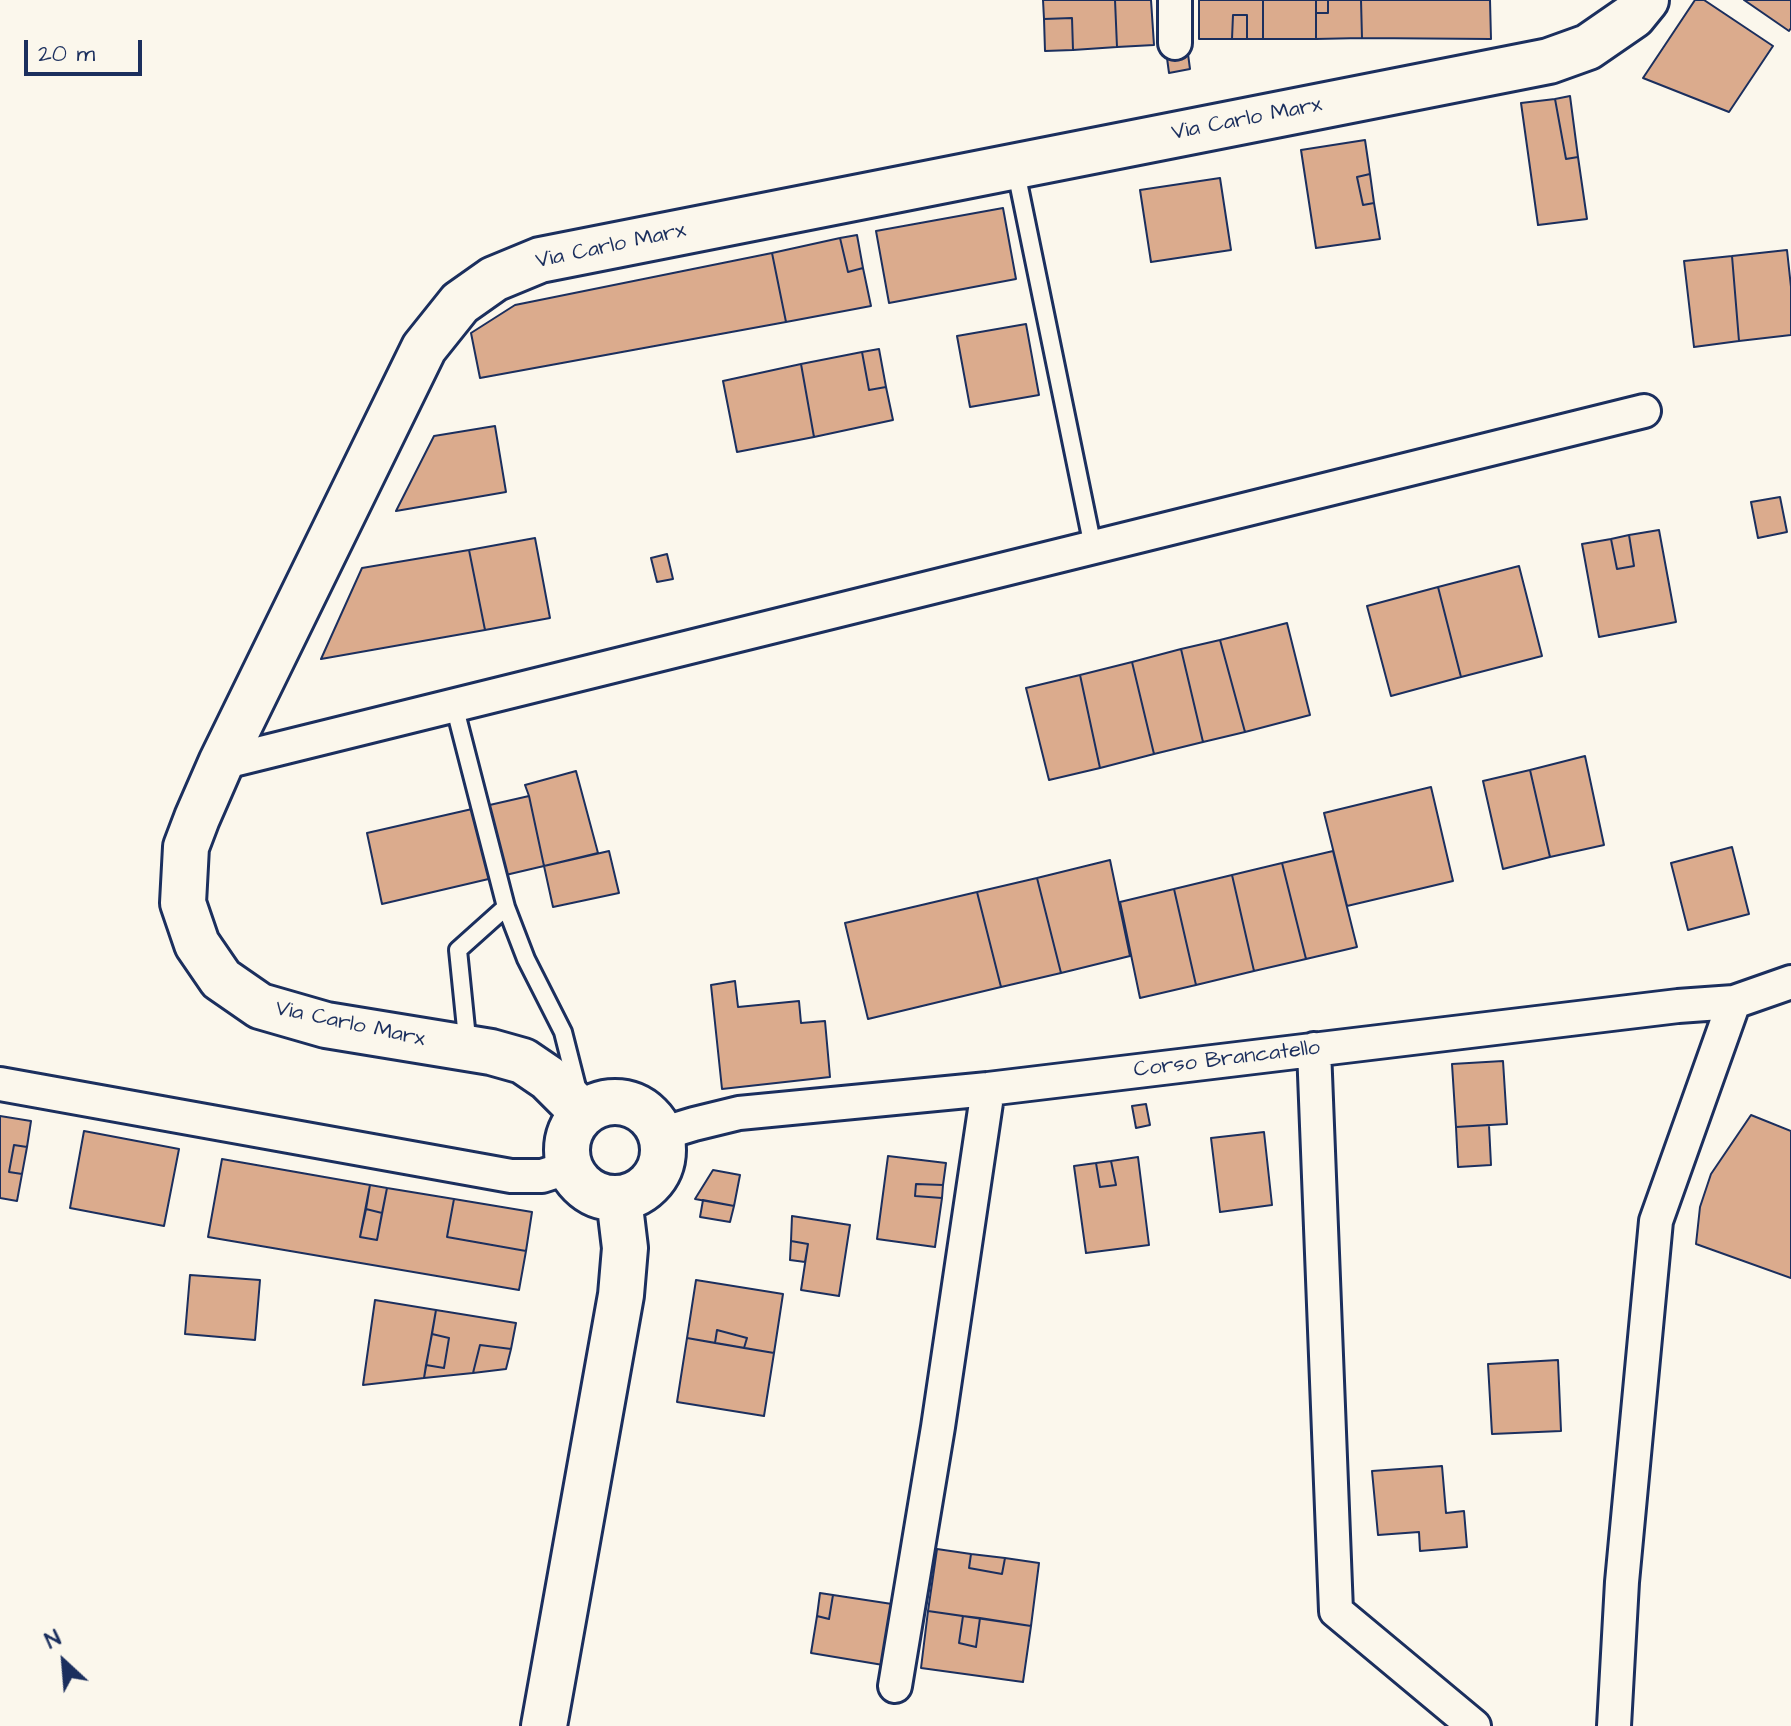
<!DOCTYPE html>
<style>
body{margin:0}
#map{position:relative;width:1791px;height:1726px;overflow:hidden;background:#fbf7ec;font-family:"Architects Daughter",sans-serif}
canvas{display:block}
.north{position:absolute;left:24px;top:1622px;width:80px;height:80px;-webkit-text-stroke:6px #fbf7ec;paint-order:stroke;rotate:334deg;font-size:22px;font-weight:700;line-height:32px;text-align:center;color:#1b2f5e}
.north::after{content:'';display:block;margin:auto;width:28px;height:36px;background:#1b2f5e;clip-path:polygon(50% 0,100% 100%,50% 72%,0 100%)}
.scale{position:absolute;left:24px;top:40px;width:118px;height:36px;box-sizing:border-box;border:4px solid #1b2f5e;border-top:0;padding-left:10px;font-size:24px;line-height:28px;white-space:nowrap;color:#1b2f5e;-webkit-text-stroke:6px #fbf7ec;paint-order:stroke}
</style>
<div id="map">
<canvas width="1791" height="1726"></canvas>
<div class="north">N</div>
<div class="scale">20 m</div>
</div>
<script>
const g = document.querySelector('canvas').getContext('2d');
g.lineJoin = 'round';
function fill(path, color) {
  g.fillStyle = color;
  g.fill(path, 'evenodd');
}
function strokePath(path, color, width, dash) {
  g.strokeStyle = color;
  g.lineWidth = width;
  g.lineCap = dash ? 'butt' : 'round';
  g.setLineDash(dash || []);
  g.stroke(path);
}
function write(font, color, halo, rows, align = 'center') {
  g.font = font + ' "Architects Daughter",sans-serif';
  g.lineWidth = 7;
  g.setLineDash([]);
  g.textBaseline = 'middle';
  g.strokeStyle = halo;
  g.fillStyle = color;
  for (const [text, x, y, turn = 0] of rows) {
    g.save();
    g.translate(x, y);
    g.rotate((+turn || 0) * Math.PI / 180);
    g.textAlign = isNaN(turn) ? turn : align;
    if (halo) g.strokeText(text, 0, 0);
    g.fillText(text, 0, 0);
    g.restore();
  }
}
const building = new Path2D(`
 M1043 0H1115L1117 47 1073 50 1072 18 1044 19Z
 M1115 0H1151L1154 45 1117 47Z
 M1199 0H1263V39H1247V15H1233L1232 39H1199Z
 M1263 0H1316V39H1263Z
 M1316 0H1328V13H1316Z
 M1328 0H1361L1362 38 1316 39V13H1328Z
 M1361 0H1490L1491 39 1362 38Z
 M1695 0H1704L1773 46 1729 112 1643 78Z
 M1744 0H1791V28L1789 31Z
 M1233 15H1247V39H1232Z
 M1072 18 1073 50 1045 51 1044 19Z
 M1188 54 1190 69 1169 73 1167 58Z
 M1570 96 1578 157 1566 159 1555 99Z
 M1555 99 1566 159 1578 157 1587 219 1538 225 1521 103Z
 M1365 140 1370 174 1357 177 1363 205 1374 203 1380 239 1316 248 1301 150Z
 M1370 174 1374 203 1363 205 1357 177Z
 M1220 178 1231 250 1151 262 1140 190Z
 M1003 208 1016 279 889 303 876 231Z
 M857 235 863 268 848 272 840 238Z
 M840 238 848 272 863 268 871 306 786 322 772 253Z
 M1787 250 1791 287V335L1739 341 1732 256Z
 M772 253 786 322 480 378 471 333 515 305Z
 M1732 256 1739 341 1694 347 1684 261Z
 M1026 324 1039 395 970 407 957 336Z
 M879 349 886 387 869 390 862 352Z
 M862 352 869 390 886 387 893 420 814 437 801 364Z
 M801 364 814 437 737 452 723 381Z
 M495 426 506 492 396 511 434 436Z
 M1780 497 1787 532 1758 538 1751 502Z
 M1659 530 1676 622 1599 637 1582 544 1611 539 1617 569 1634 566 1629 535Z
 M1629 535 1634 566 1617 569 1611 539Z
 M535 538 550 618 485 630 469 550Z
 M469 550 485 630 321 659 362 568Z
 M667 554 673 579 657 582 651 558Z
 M1519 566 1542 656 1461 677 1438 587Z
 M1438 587 1461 677 1391 696 1367 606Z
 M1287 623 1310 715 1245 732 1220 640Z
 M1220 640 1245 732 1203 742 1181 649Z
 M1181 649 1203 742 1154 754 1132 662Z
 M1132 662 1154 754 1100 768 1080 675Z
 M1080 675 1100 768 1049 780 1026 688Z
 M1585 756 1604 845 1550 857 1530 770Z
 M1530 770 1550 857 1503 869 1483 781Z
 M576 771 598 853 544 866 529 796 525 785Z
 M1431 787 1453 881 1347 906 1324 813Z
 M529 796 544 866 382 904 367 833Z
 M1732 847 1749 914 1688 930 1671 863Z
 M609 851 619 893 553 907 544 866Z
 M1333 851 1357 947 1306 959 1282 863Z
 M1110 860 1130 956 1061 973 1037 878Z
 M1282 863 1306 959 1254 971 1232 875Z
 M1232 875 1254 971 1196 985 1174 889Z
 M1037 878 1061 973 1001 987 977 892Z
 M1174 889 1196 985 1140 998 1120 902Z
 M977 892 1001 987 868 1019 845 923Z
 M735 981 738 1007 799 1001 801 1023 825 1021 830 1077 722 1089 711 985Z
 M1503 1061 1507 1124 1456 1127 1452 1064Z
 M1146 1104 1150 1125 1136 1128 1132 1106Z
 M1751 1115 1791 1131V1278L1696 1244 1700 1207 1711 1174Z
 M0 1116 31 1121 27 1147 14 1145 9 1172 22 1174 17 1201 0 1198Z
 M1489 1125 1491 1165 1458 1167 1456 1127Z
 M84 1131 179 1149 164 1226 70 1208Z
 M1264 1132 1272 1205 1220 1212 1211 1138Z
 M14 1145 27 1147 22 1174 9 1172Z
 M888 1156 946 1163 943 1185 916 1184 915 1196 942 1198 935 1247 877 1239Z
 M1138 1157 1149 1245 1086 1253 1074 1166 1096 1163 1100 1187 1116 1185 1111 1161Z
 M222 1159 370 1185 360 1237 377 1240 387 1188 454 1199 447 1237 526 1251 519 1290 208 1237Z
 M1111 1161 1116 1185 1100 1187 1096 1163Z
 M713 1170 740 1175 734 1206 695 1199Z
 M916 1184 943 1185 942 1198 915 1196Z
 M370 1185 387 1188 382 1213 366 1209Z
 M454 1199 532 1212 526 1251 447 1237Z
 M703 1200 734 1206 730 1222 700 1217Z
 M366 1209 382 1213 377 1240 360 1237Z
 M792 1216 850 1225 839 1296 801 1290 808 1244 791 1241Z
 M791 1241 808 1244 805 1262 790 1260Z
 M190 1275 260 1280 255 1340 185 1334Z
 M696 1280 783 1294 774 1353 744 1348 747 1338 717 1330 715 1343 687 1338Z
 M375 1300 436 1310 424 1378 363 1385Z
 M436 1310 516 1323 511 1349 480 1345 473 1373 424 1378 426 1365 444 1368 449 1338 432 1334Z
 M717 1330 747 1338 744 1348 715 1343Z
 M432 1334 449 1338 444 1368 426 1365Z
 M687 1338 774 1353 764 1416 677 1402Z
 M480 1345 511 1349 506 1369 473 1373Z
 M1558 1360 1561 1431 1492 1434 1488 1364Z
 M1442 1466 1446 1513 1464 1511 1467 1547 1420 1551 1419 1532 1378 1535 1372 1471Z
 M937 1549 971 1554 969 1568 1002 1574 1005 1558 1039 1563 1031 1626 928 1611Z
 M971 1554 1005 1558 1002 1574 969 1568Z
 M820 1593 833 1595 829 1619 817 1616Z
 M833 1595 892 1604 883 1665 811 1653 817 1616 829 1619Z
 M928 1611 963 1616 959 1643 976 1647 980 1618 1031 1626 1023 1682 921 1668Z
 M963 1616 980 1618 976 1647 959 1643Z`);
fill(building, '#dbab8d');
strokePath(building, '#1b2f5e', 2);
const lane = new Path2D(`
 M1015 167 1093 547
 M454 705 506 907 526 959 563 1032 578 1091
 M468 1048 458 950 506 907`);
const street = new Path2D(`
 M1175 0V43
 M221 763 1644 411
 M1314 1049 1336 1611 1474 1726
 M0 1084 511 1176H542L570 1167
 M661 1134 694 1124 739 1113 988 1089 1678 1006 1734 1002 1791 982
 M895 1686 938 1427 988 1089
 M1614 1726 1622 1582 1656 1221 1734 1002`);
const secondary = new Path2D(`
 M567 1150a48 48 0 1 1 96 0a48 48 0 1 1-96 0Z
 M583 1113 548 1078 523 1061 491 1052 326 1025 260 1006 221 979 197 944 183 903 186 847 197 818 221 763 424 348 460 303 494 279 540 260 1549 61 1588 47 1633 16 1646 0
 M544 1726 621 1295 625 1248 619 1198`);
strokePath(lane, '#1b2f5e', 22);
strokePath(street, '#1b2f5e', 38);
strokePath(secondary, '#1b2f5e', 50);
strokePath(lane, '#fbf7ec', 16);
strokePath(street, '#fbf7ec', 32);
strokePath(secondary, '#fbf7ec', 44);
write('22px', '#1b2f5e', '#fbf7ec', [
 ["Via Carlo Marx",1247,120,-11],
 ["Via Carlo Marx",611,247,-12],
 ["Via Carlo Marx",350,1025,12],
 ["Corso Brancatello",1227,1060,-7]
]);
</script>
